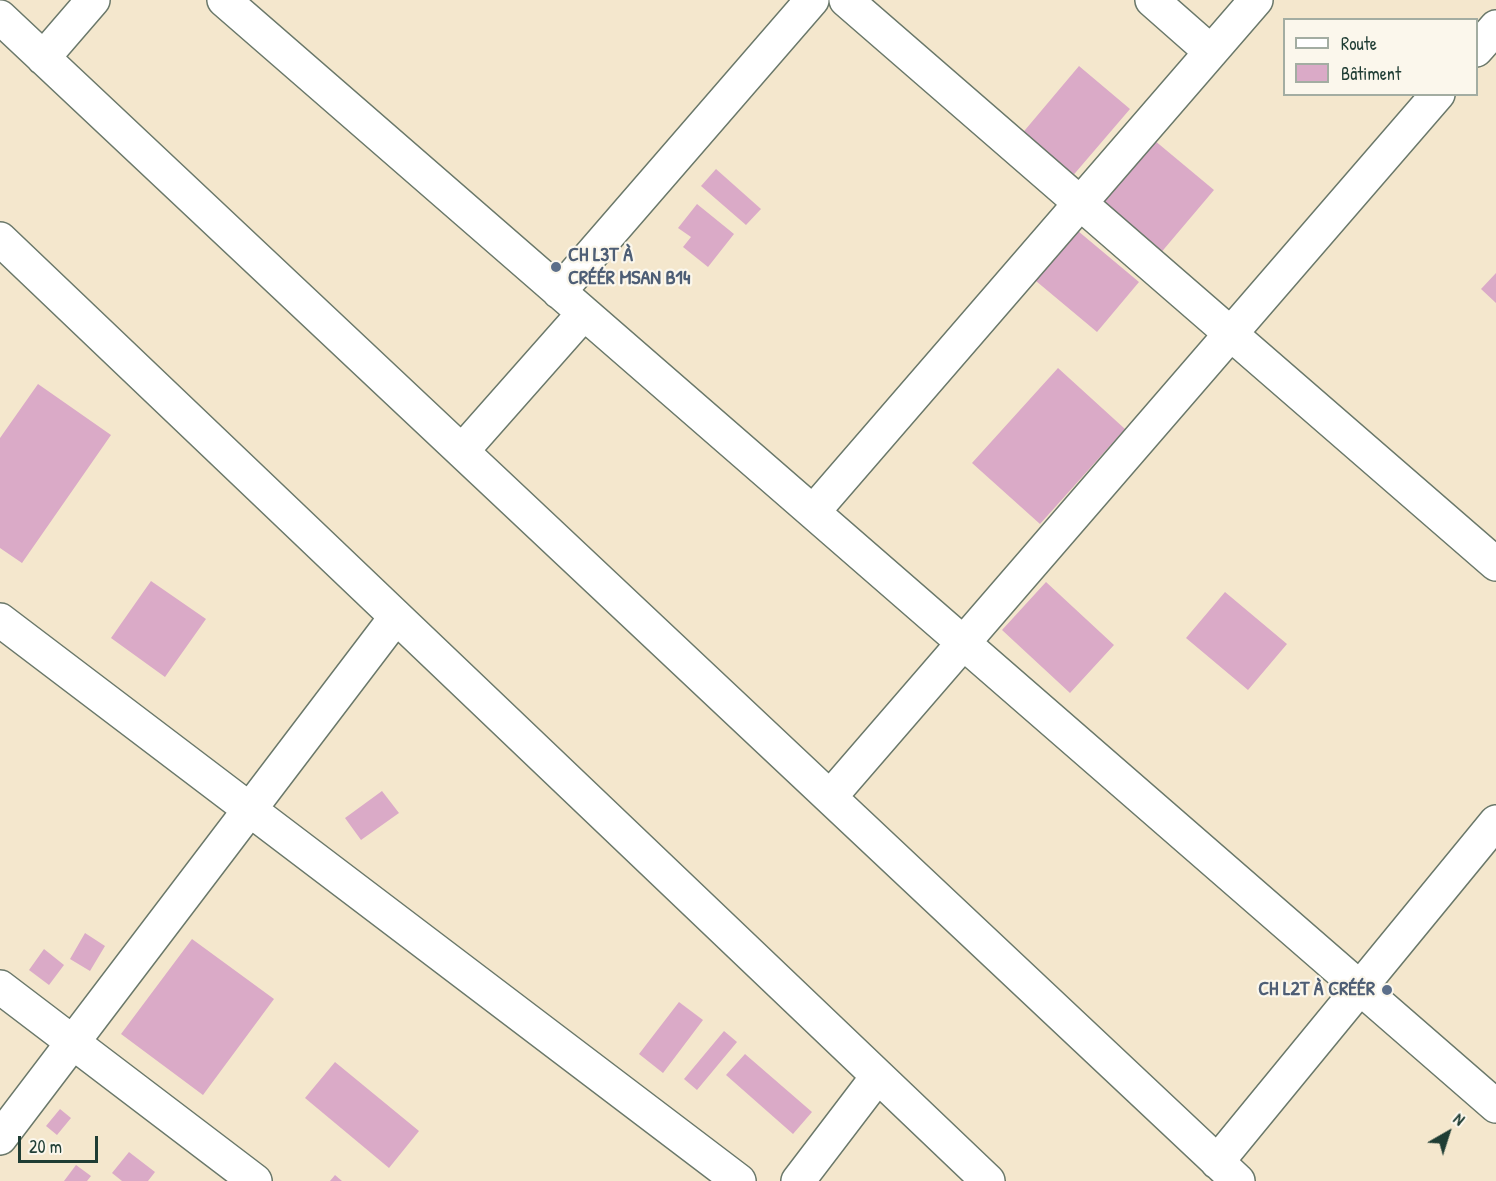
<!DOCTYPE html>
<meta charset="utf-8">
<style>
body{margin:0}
#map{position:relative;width:1496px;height:1181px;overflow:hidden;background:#f4e7cd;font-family:"Patrick Hand",sans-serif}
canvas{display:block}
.legend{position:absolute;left:1283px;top:18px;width:195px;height:78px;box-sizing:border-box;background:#fbf7ec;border:2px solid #a3ada2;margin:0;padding:8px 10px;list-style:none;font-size:18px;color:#1f3d34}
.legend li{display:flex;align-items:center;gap:12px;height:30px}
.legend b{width:30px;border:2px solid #a3ada2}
.north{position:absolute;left:1418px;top:1103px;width:60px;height:60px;-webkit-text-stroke:4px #fbf7ec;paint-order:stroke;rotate:39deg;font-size:16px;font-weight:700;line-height:24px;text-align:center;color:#1f3d34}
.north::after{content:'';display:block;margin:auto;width:21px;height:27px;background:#1f3d34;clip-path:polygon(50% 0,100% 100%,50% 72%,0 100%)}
.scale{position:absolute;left:18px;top:1136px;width:80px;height:27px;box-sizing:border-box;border:3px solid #1f3d34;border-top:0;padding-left:8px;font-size:18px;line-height:21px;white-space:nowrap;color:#1f3d34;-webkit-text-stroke:4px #fbf7ec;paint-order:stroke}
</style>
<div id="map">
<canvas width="1496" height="1181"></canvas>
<ul class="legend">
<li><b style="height:8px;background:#fff"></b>Route</li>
<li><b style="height:16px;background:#daaac7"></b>Bâtiment</li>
</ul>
<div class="north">N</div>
<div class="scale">20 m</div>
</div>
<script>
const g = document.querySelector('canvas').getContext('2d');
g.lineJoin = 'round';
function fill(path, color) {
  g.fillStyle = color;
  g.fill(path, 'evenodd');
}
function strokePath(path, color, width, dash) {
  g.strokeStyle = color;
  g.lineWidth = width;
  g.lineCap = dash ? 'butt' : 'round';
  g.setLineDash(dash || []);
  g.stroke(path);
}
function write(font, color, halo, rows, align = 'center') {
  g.font = font + ' "Patrick Hand",sans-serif';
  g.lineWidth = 4.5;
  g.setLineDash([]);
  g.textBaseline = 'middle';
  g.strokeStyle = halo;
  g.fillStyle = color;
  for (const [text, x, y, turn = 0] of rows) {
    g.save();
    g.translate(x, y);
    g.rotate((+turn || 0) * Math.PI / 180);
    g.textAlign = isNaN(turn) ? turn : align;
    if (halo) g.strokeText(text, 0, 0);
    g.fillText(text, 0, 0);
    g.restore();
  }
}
fill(new Path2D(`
 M1079 66 1130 109 1070 179 1020 136Z
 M1148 135 1214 190 1159 255 1093 200Z
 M716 169 761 209 746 225 701 186Z
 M697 204 734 234 708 267 683 247 691 237 678 228Z
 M1072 226 1139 282 1097 332 1030 276Z
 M1496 273V303L1481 289Z
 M1058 368 1125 429 1040 524 972 463Z
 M38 384 111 435 22 563 0 548V438Z
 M151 581 206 619 165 677 111 638Z
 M1046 582 1114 645 1070 693 1002 630Z
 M1225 592 1287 644 1248 690 1186 638Z
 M382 791 399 813 361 840 345 818Z
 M85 933 105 946 90 971 70 959Z
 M192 939 274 999 203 1095 121 1034Z
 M44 949 64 965 49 985 29 970Z
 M679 1002 703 1020 663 1073 639 1054Z
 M724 1031 737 1042 697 1090 684 1079Z
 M745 1054 812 1112 793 1134 726 1075Z
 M335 1062 419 1131 389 1168 305 1098Z
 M60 1109 71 1118 57 1135 46 1126Z
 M129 1152 155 1172 148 1181H122L112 1173Z
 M76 1165 91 1176 87 1181H64Z
 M335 1175 342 1181H330Z`), '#daaac7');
const minor = new Path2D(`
 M224 0 1496 1106
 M846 0 1496 564
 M1152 0 1211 52
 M0 17 1238 1181
 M1476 50 1496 27
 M43 58 93 0
 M0 239 988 1181
 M559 292 812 0
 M462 451 584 313
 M813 512 1256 0
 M0 620 739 1181
 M830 797 1438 94
 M0 987 255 1181
 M0 1138 396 617
 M1217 1162 1496 822
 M798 1181 878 1076`);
strokePath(minor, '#6a786a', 36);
strokePath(minor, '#fff', 33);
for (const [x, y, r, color] of [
 [556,267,6,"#5c6f8a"],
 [1387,990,6,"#5c6f8a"]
]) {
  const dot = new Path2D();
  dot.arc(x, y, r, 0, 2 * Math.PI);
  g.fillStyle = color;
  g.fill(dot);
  strokePath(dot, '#fbf7ec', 2);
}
write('bold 20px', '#4e5e75', '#fbf7ec', [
 ["CH L3T À",568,256],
 ["CRÉÉR MSAN B14",568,279],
 ["CH L2T À CRÉÉR",1375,990,"right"]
], 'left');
</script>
